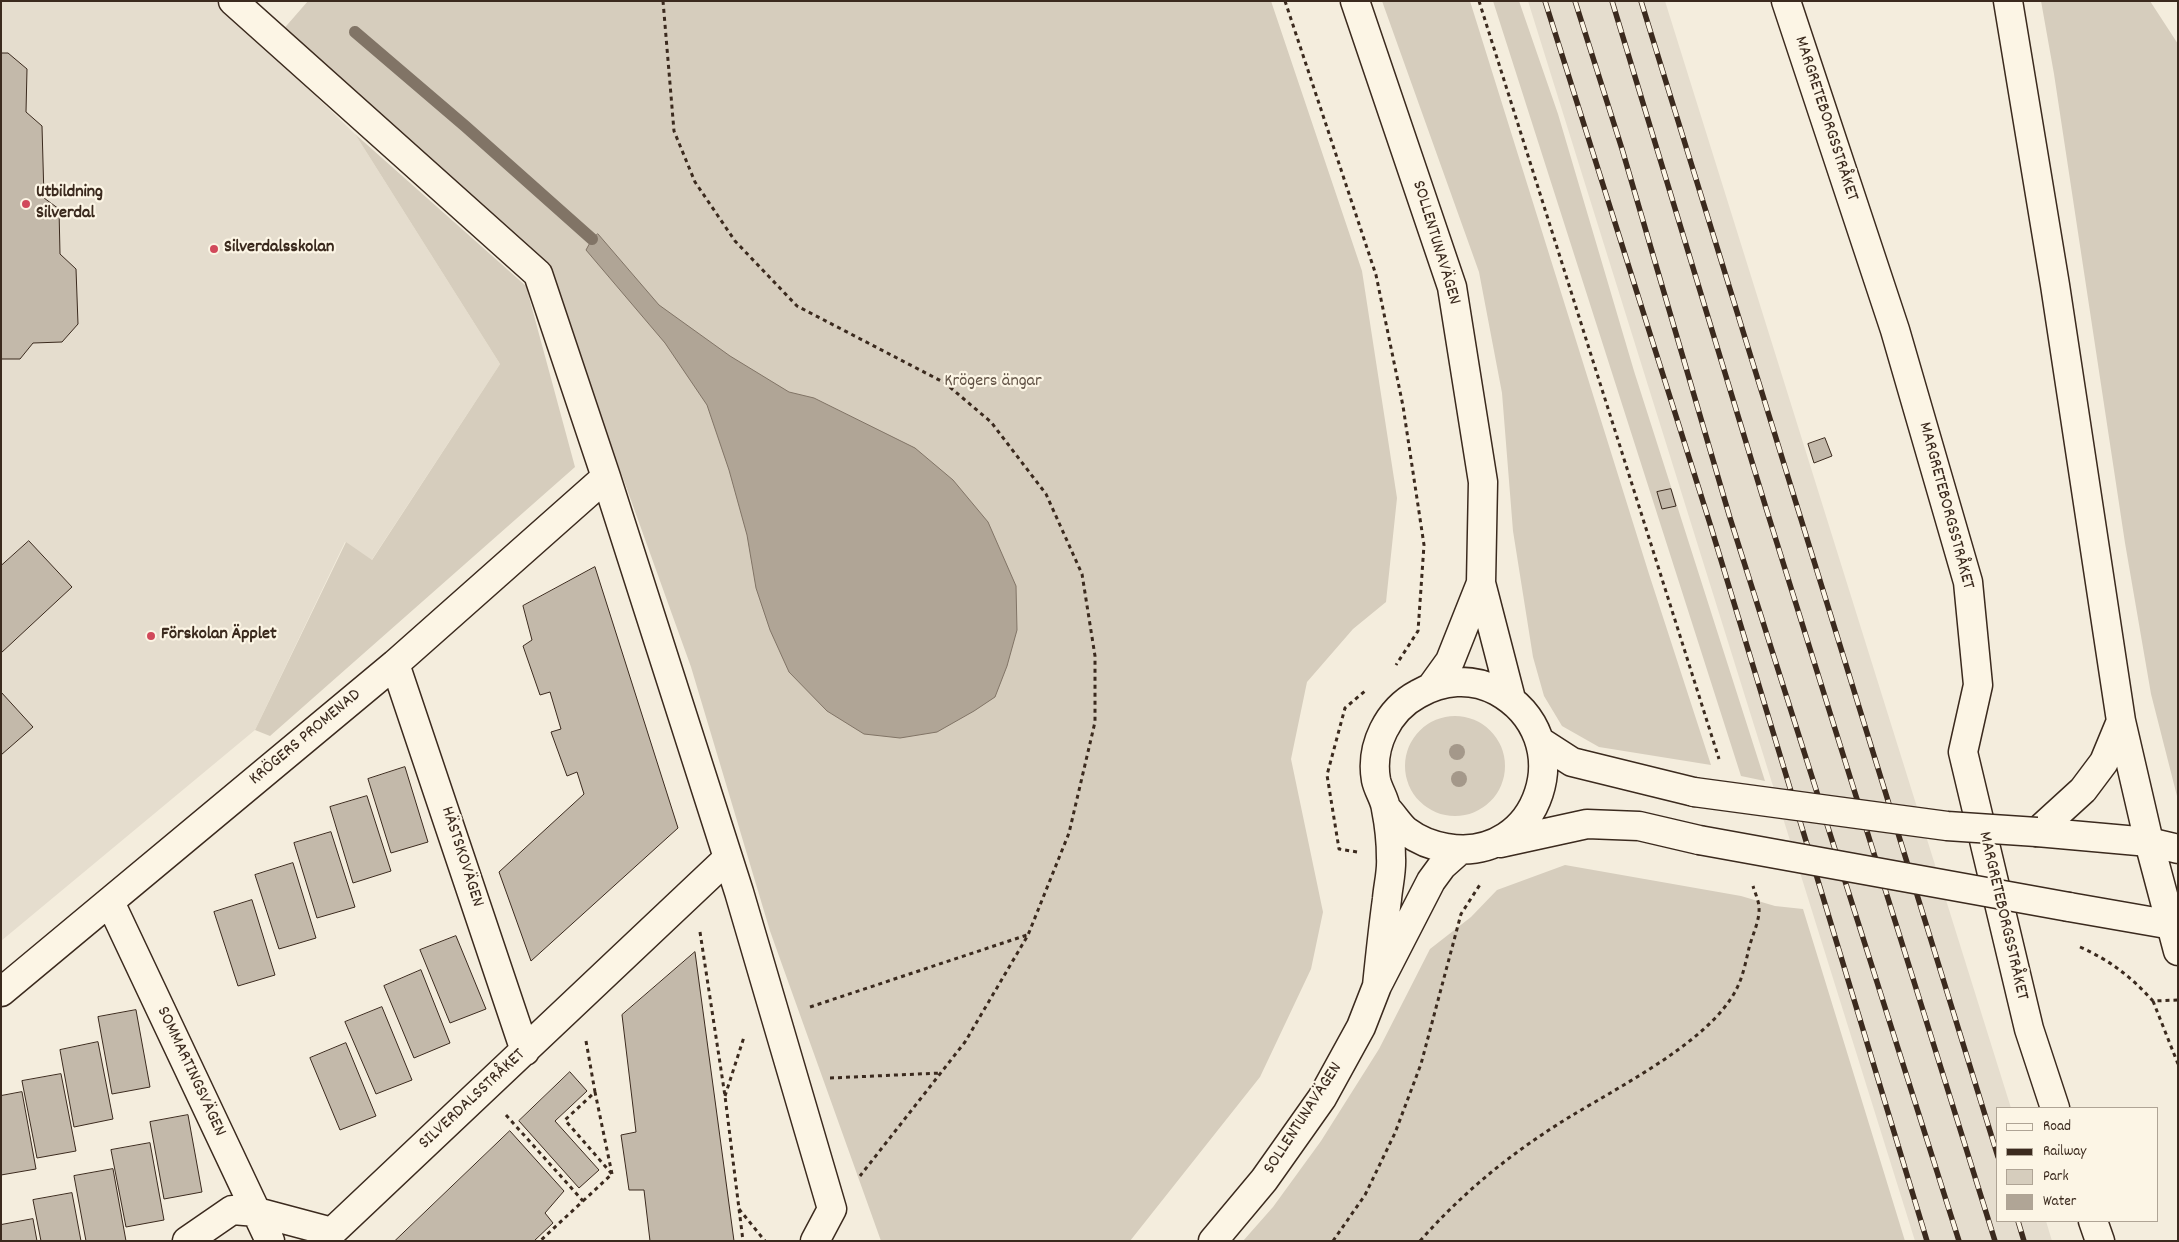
<!DOCTYPE html>
<meta charset="utf-8">
<style>
body{margin:0}
#map{position:relative;width:2179px;height:1242px;overflow:hidden;background:#f4eddd;font-family:Dekko,sans-serif}
canvas{display:block}
.frame{position:absolute;inset:0;border:2px solid #3b2a1e;pointer-events:none}
.legend{position:absolute;left:1996px;top:1107px;width:162px;height:115px;box-sizing:border-box;background:#fcf5e5;border:1px solid #afa495;margin:0;padding:6px 9px;list-style:none;font-size:15px;color:#3b2a1e}
.legend li{display:flex;align-items:center;gap:10px;height:25px}
.legend b{width:25px;border:1px solid #afa495}
</style>
<div id="map">
<canvas width="2179" height="1242"></canvas>
<div class="frame"></div>
<ul class="legend">
<li><b style="height:6px;background:#fcf5e5"></b>Road</li>
<li><b style="height:6px;background:#3b2a1e"></b>Railway</li>
<li><b style="height:14px;background:#d6cdbd"></b>Park</li>
<li><b style="height:14px;background:#b0a596"></b>Water</li>
</ul>
</div>
<script>
const g = document.querySelector('canvas').getContext('2d');
g.lineJoin = 'round';
function fill(path, color) {
  g.fillStyle = color;
  g.fill(path, 'evenodd');
}
function strokePath(path, color, width, dash) {
  g.strokeStyle = color;
  g.lineWidth = width;
  g.lineCap = dash ? 'butt' : 'round';
  g.setLineDash(dash || []);
  g.stroke(path);
}
function write(font, color, halo, rows, align = 'center') {
  g.font = font + ' Dekko,sans-serif';
  g.lineWidth = 4.5;
  g.setLineDash([]);
  g.textBaseline = 'middle';
  g.strokeStyle = halo;
  g.fillStyle = color;
  for (const [text, x, y, turn = 0] of rows) {
    g.save();
    g.translate(x, y);
    g.rotate((+turn || 0) * Math.PI / 180);
    g.textAlign = isNaN(turn) ? turn : align;
    if (halo) g.strokeText(text, 0, 0);
    g.fillText(text, 0, 0);
    g.restore();
  }
}
fill(new Path2D(`
 M1 1H217L355 134 500 364 371 561 345 542 255 730 1 941Z
 M1528 1H1665L2011 1108H1998V1221H2046L2052 1241H1915Z`), '#e5ddce');
fill(new Path2D(`
 M308 1H1271L1362 271 1397 498 1386 602 1353 629 1307 682 1291 759 1323 912 1311 969 1260 1077 1130 1241H881L770 931 691 667 547 267 281 32Z
 M1382 1H1470L1649 574 1711 765 1599 747 1562 726 1544 696 1533 657 1513 531 1502 393 1479 272Z
 M1493 1H1519L1558 114 1634 371 1765 781 1741 776Z
 M2041 1H2150L2178 44V800L2151 694 2125 543 2054 74Z
 M355 134 526 286 575 467 270 736 255 730 346 542 372 560 500 364Z
 M1405 766a50 50 0 1 1 100 0a50 50 0 1 1-100 0Z
 M1565 865 1741 896 1775 906 1803 909 1905 1241H1243L1273 1207 1321 1141 1379 1049 1430 949 1471 917 1497 890Z`), '#d6cdbd');
const water = new Path2D(`
 M598 234 659 305 730 356 789 392 814 398 915 448 953 480 988 522 1016 586 1017 630 1007 666 995 697 974 711 937 732 900 738 864 734 827 711 789 672 770 630 756 588 747 535 729 470 707 405 665 343 586 250 592 239Z`);
fill(water, '#b0a596');
strokePath(water, '#817466', 1);
strokePath(new Path2D(`
 M355 32 465 126 592 239`), '#817466', 12);
const building = new Path2D(`
 M1 53H8L27 69 26 112 42 126 44 198 59 209 60 254 76 269 78 324 62 342 33 343 20 359H1Z
 M1825 438 1832 456 1814 463 1808 444Z
 M1671 489 1676 506 1662 509 1657 492Z
 M29 541 72 587 1 653V566Z
 M595 567 678 828 531 961 499 872 584 794 577 772 567 776 551 732 561 729 550 692 540 695 523 646 532 640 523 606Z
 M1 692 33 727 1 755Z
 M405 767 428 842 391 853 368 779Z
 M367 796 391 871 353 883 330 807Z
 M331 832 355 907 317 918 294 843Z
 M293 863 316 938 279 949 255 875Z
 M252 900 275 975 238 986 214 912Z
 M456 936 486 1009 450 1023 420 950Z
 M695 952 734 1241H650L644 1190H629L621 1135 636 1132 622 1015Z
 M421 970 450 1043 414 1058 384 986Z
 M382 1007 412 1080 376 1094 345 1022Z
 M136 1010 150 1087 112 1094 98 1017Z
 M98 1042 113 1119 74 1127 60 1050Z
 M346 1043 376 1116 340 1130 310 1058Z
 M570 1072 587 1091 555 1121 599 1170 579 1188 519 1121Z
 M61 1074 76 1151 37 1158 22 1081Z
 M22 1092 36 1169 1 1175V1096Z
 M188 1115 202 1192 164 1199 150 1122Z
 M510 1131 564 1191 545 1213 553 1223 534 1241H395Z
 M150 1143 164 1220 126 1227 111 1150Z
 M113 1169 126 1241H86L74 1176Z
 M72 1193 81 1241H41L33 1200Z
 M33 1219 37 1241H1V1225Z`);
fill(building, '#c3b9aa');
strokePath(building, '#3b2a1e', 1);
const street = new Path2D(`
 M233 1 538 274 606 477 739 892 832 1209 815 1241
 M1786 1 1895 330 1968 582 1978 685 1963 752 2029 1029 2055 1108
 M395 664 525 1051
 M110 902 270 1241
 M1 992 395 664 606 477
 M2093 1221 2100 1241
 M187 1241 232 1210 257 1212 332 1232 727 859`);
const secondary = new Path2D(`
 M1355 1 1452 287 1483 482 1481 583 1511 699
 M1432 686 1450 661 1481 583
 M1541 742 1572 762 1694 792
 M2037 832 2149 842 2178 849
 M1500 843 1587 824 1639 826 1699 840
 M2069 907 2178 926
 M1377 986C1380 957 1383 928 1387 899 1388 886 1392 871 1391 858 1391 842 1389 824 1386 809 1385 799 1378 790 1376 780 1370 746 1388 710 1418 694 1442 680 1471 677 1497 691 1582 738 1540 864 1447 848 1433 846 1418 840 1406 831 1399 825 1393 815 1386 808
 M1213 1241 1264 1180 1322 1098 1361 1027 1377 986 1431 881 1442 866 1460 850`);
const highway = new Path2D(`
 M2008 1 2055 285 2121 721 2149 842 2178 951
 M2037 832 2083 790 2104 762 2121 721`);
strokePath(street, '#3b2a1e', 31);
strokePath(secondary, '#3b2a1e', 31);
strokePath(highway, '#3b2a1e', 31);
strokePath(new Path2D(`
 M663 1 674 131 695 182 735 241 797 306 945 383 991 422 1046 494 1082 574 1095 656V722L1069 833 1028 935 965 1042 860 1176
 M1285 1 1376 275 1403 406 1424 545 1418 631 1396 665
 M1479 1 1719 759
 M1357 852 1339 849 1327 775 1345 708 1365 691
 M700 932 725 1096 743 1241
 M2080 947C2111 961 2130 976 2153 1001L2178 1000
 M2153 1001 2178 1064
 M810 1007 1027 935
 M586 1041 595 1092
 M830 1078 941 1073
 M725 1096 744 1037
 M506 1115 583 1201 540 1241
 M583 1201 612 1174 565 1120 595 1092 612 1174
 M739 1209 765 1241
 M1333 1241 1365 1195 1395 1133 1421 1064 1461 914 1481 883
 M1420 1241C1457 1199 1499 1163 1546 1132 1600 1095 1708 1047 1737 988 1743 976 1746 961 1749 948 1752 936 1760 920 1759 908 1759 901 1755 893 1753 886`), '#3b2a1e', 3, [4, 4]);
strokePath(street, '#fcf5e5', 28);
strokePath(secondary, '#fcf5e5', 28);
strokePath(highway, '#fcf5e5', 28);
const rail = new Path2D(`
 M1545 1 1711 527 1927 1241
 M1575 1 1622 149 1730 518 1959 1241
 M1612 1 1766 508 1995 1241
 M1641 1 1998 1157
 M2018 1221 2024 1241`);
strokePath(rail, '#3b2a1e', 5.5);
strokePath(rail, '#fcf5e5', 4, [11]);
const secondaryBridge = new Path2D(`
 M1694 792 1947 826 2037 832
 M1699 840 2069 907`);
strokePath(secondaryBridge, '#3b2a1e', 31, []);
strokePath(secondaryBridge, '#fcf5e5', 28);
g.fillStyle = '#a4988a';
for (const [x, y] of [
 [1457,752],
 [1459,779]
]) {
  g.beginPath();
  g.arc(x, y, 8, 0, 2 * Math.PI);
  g.fill();
}
for (const [x, y, r, color] of [
 [26,204,5,"#d1495b"],
 [214,249,5,"#d1495b"],
 [151,636,5,"#d1495b"]
]) {
  const dot = new Path2D();
  dot.arc(x, y, r, 0, 2 * Math.PI);
  g.fillStyle = color;
  g.fill(dot);
  strokePath(dot, '#fcf5e5', 2);
}
write('18px', '#3b2a1e', '#fcf5e5', [
 ["MARGRETEBORGSSTRÅKET",1825,119,72],
 ["SOLLENTUNAVÄGEN",1435,243,73],
 ["MARGRETEBORGSSTRÅKET",1945,506,75],
 ["KRÖGERS PROMENAD",306,738,-40],
 ["HÄSTSKOVÄGEN",461,857,72],
 ["MARGRETEBORGSSTRÅKET",2002,916,77],
 ["SOMMARTINGSVÄGEN",190,1072,65],
 ["SILVERDALSSTRÅKET",473,1100,-43],
 ["SOLLENTUNAVÄGEN",1304,1119,-57]
]);
write('bold 18px', '#3b2a1e', '#fcf5e5', [
 ["Utbildning",36,194],
 ["Silverdal",36,215],
 ["Silverdalsskolan",224,249],
 ["Förskolan Äpplet",161,636]
], 'left');
write('18px', '#625346', '#fcf5e5', [
 ["Krögers ängar",993,383]
]);
</script>
